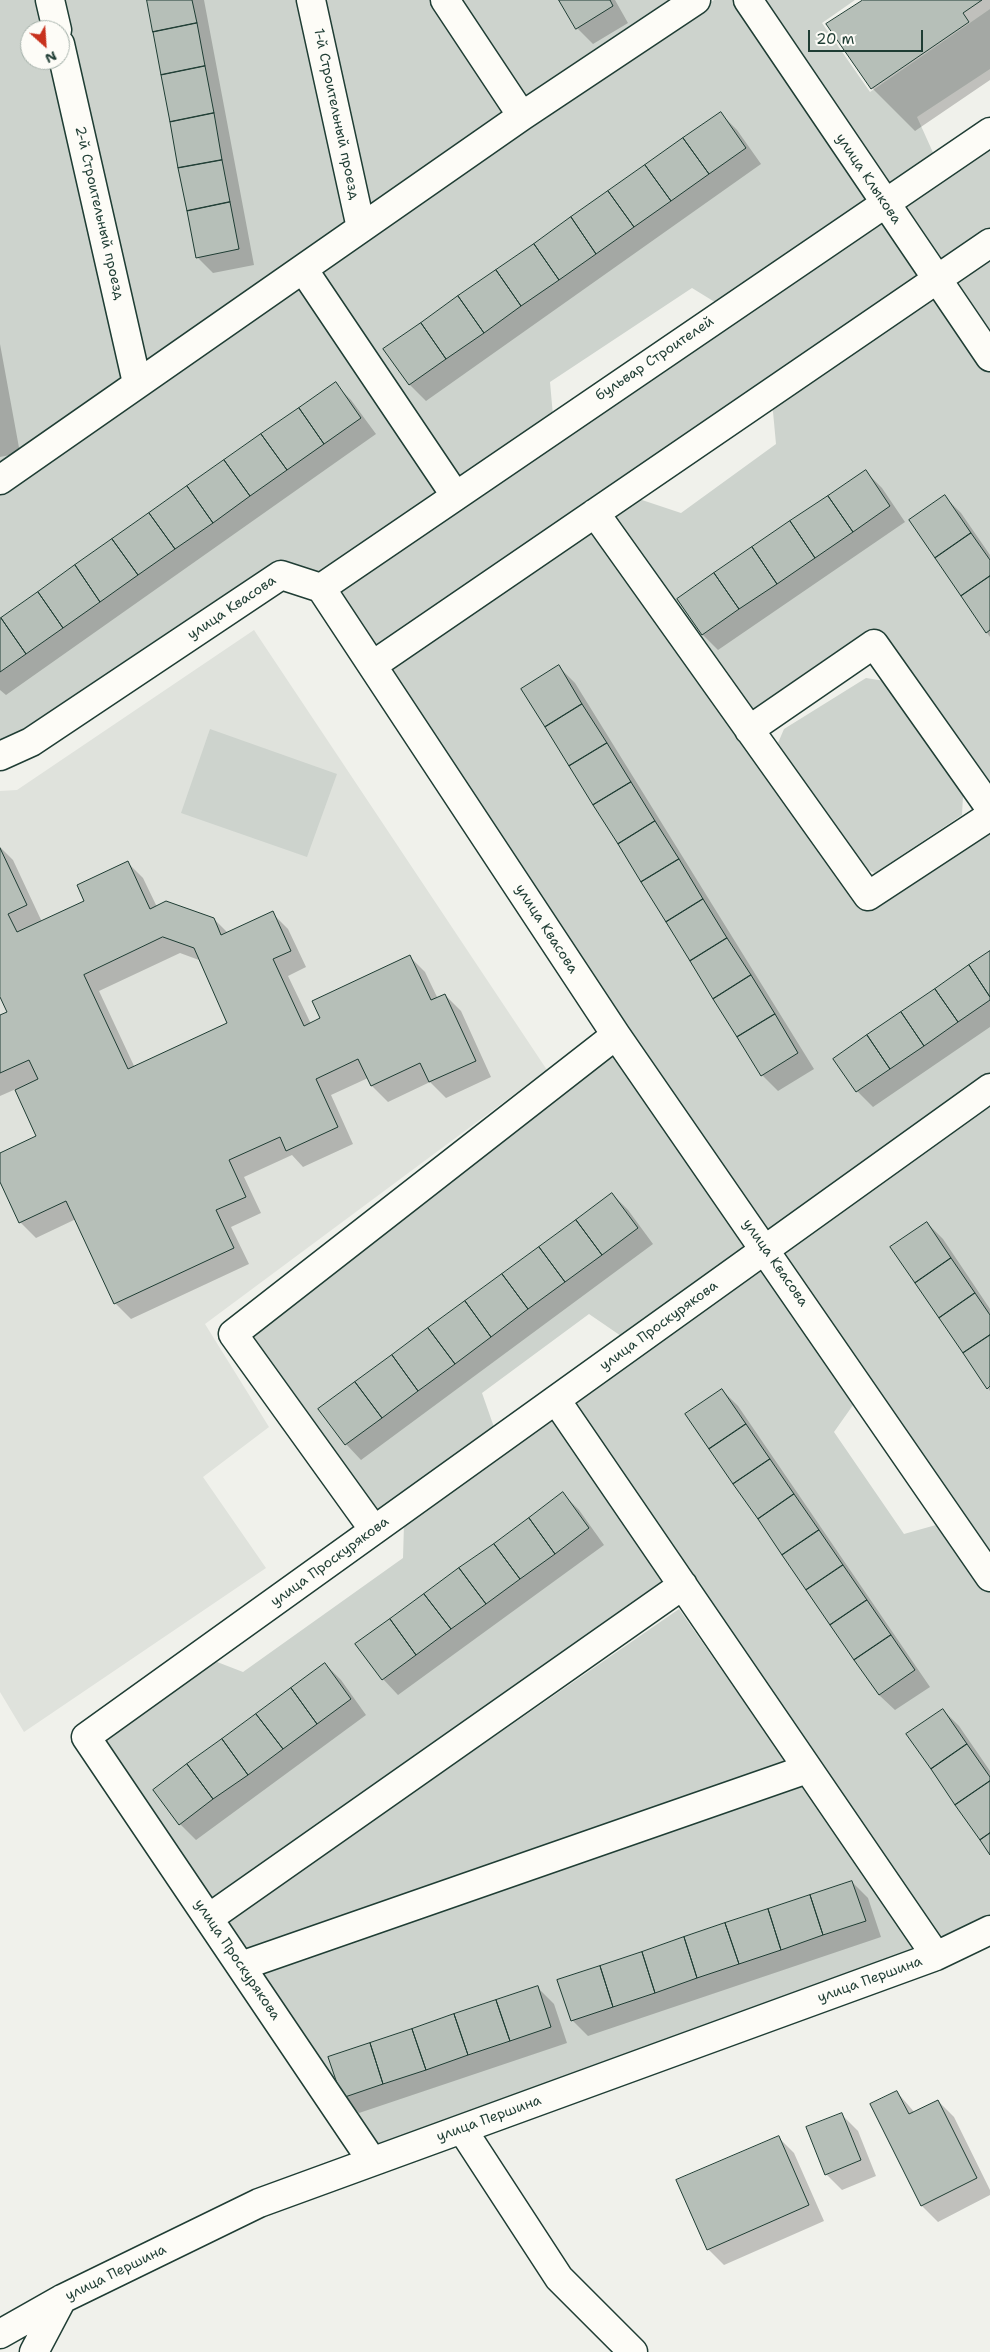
<!DOCTYPE html>
<meta charset="utf-8">
<style>
body{margin:0}
#map{position:relative;width:990px;height:2352px;overflow:hidden;background:#f0f1eb;font-family:"Shantell Sans",sans-serif}
canvas{display:block}
.north{position:absolute;left:20px;top:20px;width:50px;height:50px;box-sizing:border-box;background:#fdfcf7;border:1px solid #a4b0a9;border-radius:50%;rotate:154deg;font-size:14px;font-weight:700;line-height:20px;text-align:center;color:#1f3d34}
.north::after{content:'';display:block;margin:auto;width:18px;height:22px;background:#c8321e;clip-path:polygon(50% 0,100% 100%,50% 72%,0 100%)}
.scale{position:absolute;left:808px;top:30px;width:115px;height:22px;box-sizing:border-box;border:2px solid #1f3d34;border-top:0;padding-left:6px;font-size:15px;line-height:18px;white-space:nowrap;color:#1f3d34;-webkit-text-stroke:4px #fdfcf7;paint-order:stroke}
</style>
<div id="map">
<canvas width="990" height="2352"></canvas>
<div class="north">N</div>
<div class="scale">20 m</div>
</div>
<script>
const g = document.querySelector('canvas').getContext('2d');
g.lineJoin = 'round';
function fill(path, color) {
  g.fillStyle = color;
  g.fill(path, 'evenodd');
}
function strokePath(path, color, width, dash) {
  g.strokeStyle = color;
  g.lineWidth = width;
  g.lineCap = dash ? 'butt' : 'round';
  g.setLineDash(dash || []);
  g.stroke(path);
}
function write(font, color, halo, rows, align = 'center') {
  g.font = font + ' "Shantell Sans",sans-serif';
  g.lineWidth = 4;
  g.setLineDash([]);
  g.textBaseline = 'middle';
  g.strokeStyle = halo;
  g.fillStyle = color;
  for (const [text, x, y, turn = 0] of rows) {
    g.save();
    g.translate(x, y);
    g.rotate((+turn || 0) * Math.PI / 180);
    g.textAlign = isNaN(turn) ? turn : align;
    if (halo) g.strokeText(text, 0, 0);
    g.fillText(text, 0, 0);
    g.restore();
  }
}
fill(new Path2D(`
 M254 630 547 1070 205 1324 269 1427 203 1477 266 1568 24 1732 0 1692V791L17 790Z`), '#dfe2dc');
fill(new Path2D(`
 M0 0H41L48 30H30V60H55L129 379 0 469Z
 M59 0H299L347 228 143 370Z
 M326 0H430L509 117 371 211Z
 M454 0H683L524 107Z
 M714 0H736L872 199 718 304 692 288 550 382 553 416 460 480 318 273Z
 M757 0H855L822 23 870 92 990 9V69L917 117 935 157 885 190Z
 M990 141V234L938 270 895 206Z
 M882 213 926 278 376 656 332 591Z
 M990 248V347L945 281Z
 M301 284 442 493 319 578 281 566 0 748V491Z
 M934 291 990 370V798L874 636 750 720 604 515 630 496 681 513 776 444 772 401Z
 M595 521 865 904 990 822V1077L766 1237 383 667Z
 M866 678 885 681 963 796 962 815 875 873 861 867 778 743 784 729Z
 M210 729 337 774 307 857 181 813Z
 M615 1049 753 1246 624 1338 589 1314 482 1393 495 1430 375 1516 248 1338Z
 M990 1097V1561L778 1250Z
 M765 1265 858 1398 834 1432 904 1534 943 1523 990 1592V1919L940 1942 570 1405Z
 M557 1414 672 1583 211 1905 102 1740 212 1660 243 1672 403 1558 404 1524Z
 M679 1609 786 1762 243 1951 223 1924Z
 M803 1780 922 1950 373 2149 254 1970Z`), '#cdd3cd');
fill(new Path2D(`
 M148 0H204L254 265 213 273 197 257Z
 M561 0H615L628 23 593 44 577 28Z
 M865 0H990V80L915 131 872 88Z
 M721 114 737 130 761 164 426 401 410 385 385 350Z
 M0 344 20 453 0 457Z
 M335 384 351 400 376 434 6 695 0 690V620Z
 M866 472 882 488 905 522 718 650 702 634Z
 M945 497 961 513 990 555V637L911 521Z
 M559 667 575 683 814 1069 778 1091 762 1075Z
 M0 847 13 860 42 922 86 901 127 862 143 878 157 907 214 919 228 933 272 913 288 929 306 967 288 976 311 1024 322 1019 409 956 425 972 438 999 445 995 461 1011 491 1077 446 1098 430 1082 388 1102 372 1086 368 1078 331 1095 353 1144 303 1167 292 1155 244 1177 261 1213 231 1227 249 1264 131 1319 115 1303 76 1219 36 1238 20 1222 0 1179V1155L38 1137 16 1089 0 1096V1017L9 1013 0 994ZM180 953 199 960 229 1024 135 1068 99 991Z
 M990 952V1027L873 1107 857 1091 835 1059Z
 M612 1194 628 1210 653 1244 361 1460 346 1444Z
 M927 1223 943 1239 990 1309V1391L892 1247Z
 M722 1390 738 1406 930 1687 895 1710 879 1695Z
 M563 1494 579 1510 604 1545 398 1695 383 1679Z
 M325 1664 341 1680 366 1715 196 1840 180 1824Z
 M943 1710 959 1726 990 1771V1853Z
 M852 1882 868 1898 881 1937 588 2036 572 2020Z
 M538 1988 554 2004 567 2043 359 2113 343 2097Z
 M897 2092 915 2113 938 2101 954 2117 990 2190V2195L938 2222 922 2206 871 2104Z
 M842 2115 858 2131 876 2176 842 2190 826 2174Z
 M778 2137 794 2153 824 2221 724 2265 708 2249Z`), '#0003');
const building = new Path2D(`
 M147 0H192L197 23 153 32Z
 M559 0H610L613 6 576 29Z
 M863 0H982L963 13 969 22 871 89 826 24Z
 M197 23 205 66 161 75 153 32Z
 M205 66 214 113 170 122 161 75Z
 M721 112 746 148 709 174 683 138Z
 M214 113 222 160 178 168 170 122Z
 M683 138 709 174 671 201 645 165Z
 M222 160 230 202 187 211 178 168Z
 M645 165 671 201 634 227 608 191Z
 M608 191 634 227 596 254 571 217Z
 M230 202 239 249 196 258 187 211Z
 M571 217 596 254 559 280 534 244Z
 M534 244 559 280 521 306 496 270Z
 M496 270 521 306 484 333 458 296Z
 M458 296 484 333 446 359 421 323Z
 M421 323 446 359 409 385 383 349Z
 M336 382 361 418 324 444 299 408Z
 M299 408 324 444 287 470 261 434Z
 M261 434 287 470 250 496 224 460Z
 M224 460 250 496 213 523 187 486Z
 M866 470 890 506 853 532 828 496Z
 M187 486 213 523 175 549 149 513Z
 M945 495 971 533 935 558 909 520Z
 M828 496 853 532 815 558 790 521Z
 M149 513 175 549 138 575 112 539Z
 M790 521 815 558 777 584 752 547Z
 M971 533 990 560V576L961 596 935 558Z
 M112 539 138 575 100 602 75 565Z
 M752 547 777 584 739 609 714 573Z
 M75 565 100 602 63 628 38 592Z
 M714 573 739 609 702 635 677 599Z
 M990 576V630L986 633 961 596Z
 M38 592 63 628 26 654 1 618Z
 M1 618 26 654 0 672V619Z
 M559 665 582 704 545 727 521 689Z
 M582 704 607 743 569 766 545 727Z
 M607 743 631 782 593 805 569 766Z
 M631 782 655 821 618 844 593 805Z
 M655 821 679 859 641 882 618 844Z
 M0 848 27 905 8 914 17 932 84 901 77 885 128 861 150 909 166 901 214 918 221 935 273 911 291 951 273 959 304 1026 320 1018 312 1001 410 955 431 1000 445 994 476 1061 429 1082 420 1063 371 1086 358 1059 316 1079 338 1127 286 1151 280 1137 229 1160 246 1197 216 1210 234 1248 114 1304 66 1201 19 1223 0 1182V1153L36 1136 15 1090 38 1079 29 1060 0 1073V1015L7 1012 0 997ZM163 937 194 948 227 1023 128 1069 84 975Z
 M679 859 703 899 666 922 641 882Z
 M703 899 727 938 690 961 666 922Z
 M727 938 751 975 713 999 690 961Z
 M990 951V997L969 965Z
 M969 965 990 997V1000L958 1022 935 989Z
 M751 975 775 1014 737 1037 713 999Z
 M935 989 958 1022 924 1046 901 1012Z
 M901 1012 924 1046 890 1069 867 1035Z
 M775 1014 798 1053 761 1076 737 1037Z
 M867 1035 890 1069 856 1092 833 1059Z
 M612 1193 638 1228 602 1255 576 1220Z
 M576 1220 602 1255 565 1282 539 1247Z
 M927 1222 951 1258 915 1283 890 1247Z
 M539 1247 565 1282 528 1309 502 1274Z
 M951 1258 975 1293 939 1318 915 1283Z
 M502 1274 528 1309 491 1337 465 1301Z
 M975 1293 990 1315V1335L963 1353 939 1318Z
 M465 1301 491 1337 455 1364 428 1328Z
 M428 1328 455 1364 418 1391 392 1355Z
 M990 1335V1386L987 1389 963 1353Z
 M392 1355 418 1391 382 1418 355 1382Z
 M355 1382 382 1418 345 1445 318 1409Z
 M722 1389 746 1424 709 1449 685 1414Z
 M746 1424 770 1459 733 1484 709 1449Z
 M770 1459 794 1494 758 1519 733 1484Z
 M563 1492 589 1528 555 1554 529 1518Z
 M794 1494 819 1530 782 1555 758 1519Z
 M529 1518 555 1554 520 1579 494 1544Z
 M819 1530 843 1565 806 1590 782 1555Z
 M494 1544 520 1579 486 1604 459 1568Z
 M843 1565 867 1600 830 1625 806 1590Z
 M459 1568 486 1604 451 1629 424 1594Z
 M424 1594 451 1629 416 1655 390 1619Z
 M867 1600 891 1635 854 1660 830 1625Z
 M390 1619 416 1655 382 1680 355 1644Z
 M891 1635 915 1670 879 1695 854 1660Z
 M325 1663 351 1699 317 1724 291 1688Z
 M291 1688 317 1724 283 1749 256 1714Z
 M943 1709 967 1744 931 1769 906 1734Z
 M256 1714 283 1749 248 1775 222 1739Z
 M222 1739 248 1775 213 1799 187 1764Z
 M967 1744 990 1777V1781L955 1805 931 1769Z
 M187 1764 213 1799 179 1825 153 1790Z
 M990 1781V1833L980 1840 955 1805Z
 M990 1833V1855L980 1840Z
 M852 1881 866 1921 823 1935 810 1895Z
 M810 1895 823 1935 781 1950 768 1909Z
 M768 1909 781 1950 739 1964 725 1923Z
 M725 1923 739 1964 697 1978 684 1937Z
 M684 1937 697 1978 655 1993 642 1952Z
 M642 1952 655 1993 613 2007 600 1966Z
 M600 1966 613 2007 571 2021 557 1980Z
 M538 1986 551 2027 510 2041 496 2000Z
 M496 2000 510 2041 468 2055 454 2014Z
 M454 2014 468 2055 426 2070 412 2029Z
 M412 2029 426 2070 383 2084 370 2043Z
 M370 2043 383 2084 342 2098 328 2057Z
 M897 2091 909 2114 938 2100 977 2178 921 2206 870 2104Z
 M842 2113 861 2160 825 2175 806 2127Z
 M779 2136 809 2205 707 2250 676 2180Z`);
fill(building, '#b6bfb8');
strokePath(building, '#1f3d34', 1);
const minor = new Path2D(`
 M50 0 57 30
 M311 0 361 228
 M445 0 522 116
 M748 0 990 357
 M60 44 137 383
 M303 269 455 495
 M0 480 522 116 696 0
 M595 513 868 896 990 816
 M321 588 990 132
 M373 665 990 243
 M749 730 874 644 990 808
 M0 756 31 742 281 575 321 588 616 1035 990 1577
 M556 1400 936 1956
 M374 1530 233 1334 616 1035
 M209 1918 683 1585
 M241 1966 807 1769
 M462 2129 559 2278 633 2352
 M372 2161 86 1737 990 1088
 M0 2334 62 2299 259 2203 936 1956 990 1930
 M34 2352 62 2299`);
strokePath(minor, '#1f3d34', 31);
strokePath(minor, '#fdfcf7', 28);
write('14px', '#1f3d34', '#fdfcf7', [
 ["1-й Строительный проезд",336,114,78],
 ["улица Клыкова",868,179,56],
 ["2-й Строительный проезд",99,213,77],
 ["бульвар Строителей",655,359,-34],
 ["улица Квасова",232,608,-34],
 ["улица Квасова",546,929,57],
 ["улица Квасова",775,1263,55],
 ["улица Проскурякова",659,1326,-36],
 ["улица Проскурякова",330,1562,-36],
 ["улица Проскурякова",237,1960,56],
 ["улица Першина",870,1980,-20],
 ["улица Першина",489,2119,-20],
 ["улица Першина",116,2273,-26]
]);
</script>
